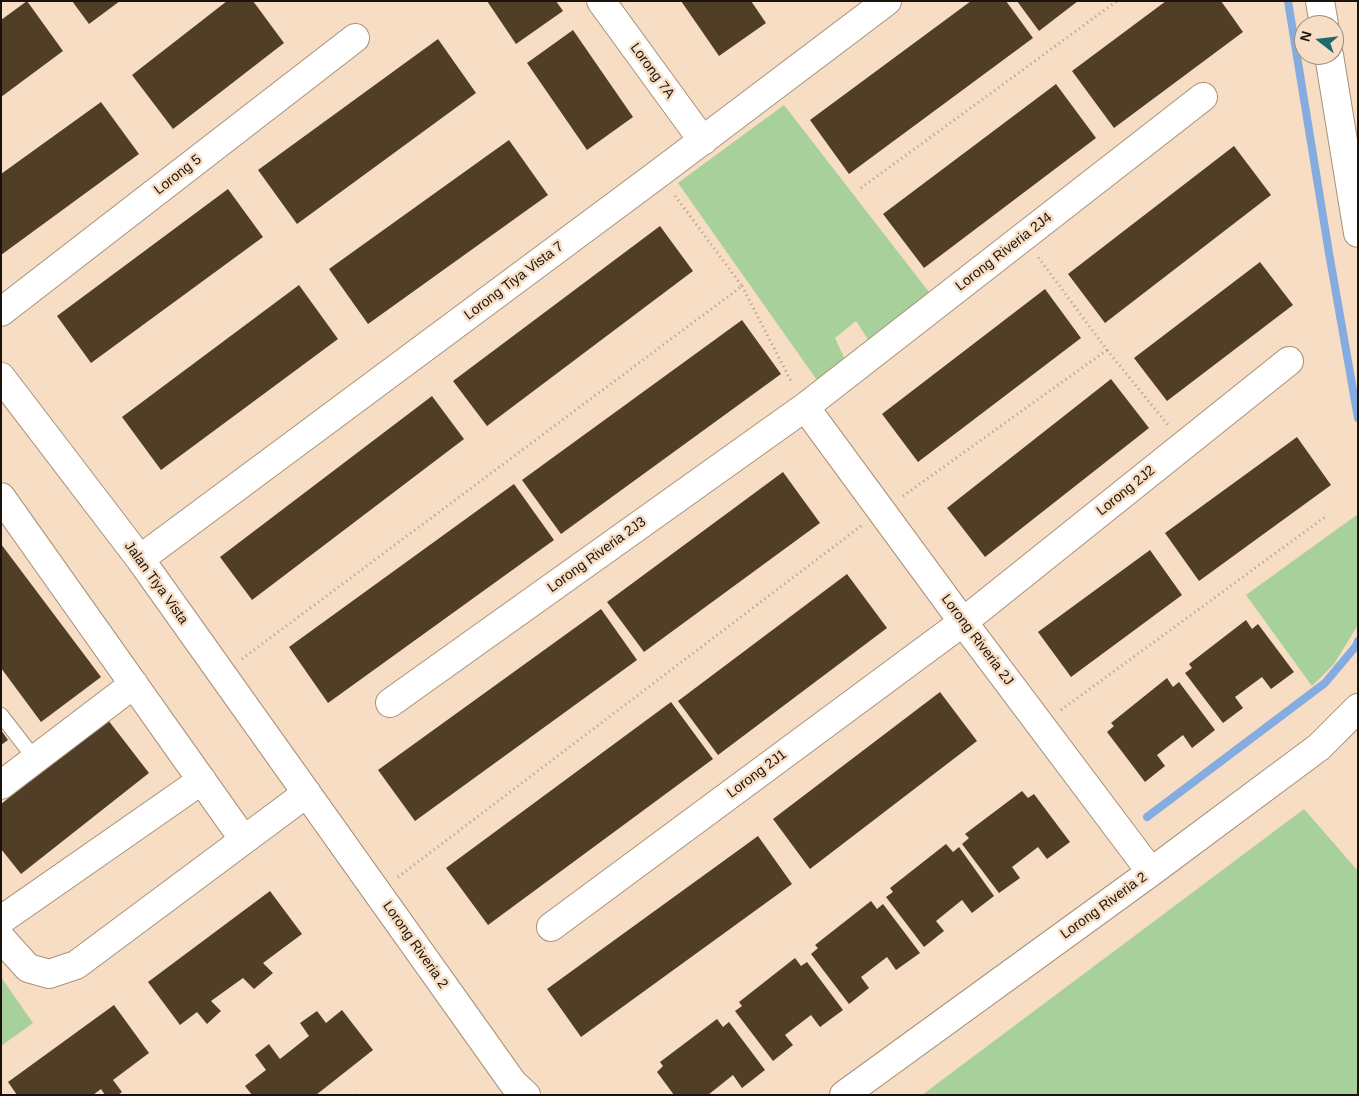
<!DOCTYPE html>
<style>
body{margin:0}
#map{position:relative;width:1359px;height:1096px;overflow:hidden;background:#f6ddc3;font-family:Arial,sans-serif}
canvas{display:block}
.frame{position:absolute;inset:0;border:2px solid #1b1309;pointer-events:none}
.north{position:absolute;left:1294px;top:15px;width:50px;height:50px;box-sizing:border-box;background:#f6ddc3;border:1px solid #9e8c79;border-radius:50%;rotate:286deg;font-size:14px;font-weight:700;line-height:20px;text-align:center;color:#1b1309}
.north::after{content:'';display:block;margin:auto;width:18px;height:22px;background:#1e6b6b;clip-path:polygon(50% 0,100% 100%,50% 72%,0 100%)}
</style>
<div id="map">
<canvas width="1359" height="1096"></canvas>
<div class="frame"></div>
<div class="north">N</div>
</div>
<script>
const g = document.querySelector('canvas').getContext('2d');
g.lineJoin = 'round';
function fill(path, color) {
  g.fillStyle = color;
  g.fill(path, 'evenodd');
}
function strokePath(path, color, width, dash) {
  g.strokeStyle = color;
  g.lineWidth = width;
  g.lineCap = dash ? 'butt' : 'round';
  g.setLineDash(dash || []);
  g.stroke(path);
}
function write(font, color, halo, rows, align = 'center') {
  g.font = font + ' Arial,sans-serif';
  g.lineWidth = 5;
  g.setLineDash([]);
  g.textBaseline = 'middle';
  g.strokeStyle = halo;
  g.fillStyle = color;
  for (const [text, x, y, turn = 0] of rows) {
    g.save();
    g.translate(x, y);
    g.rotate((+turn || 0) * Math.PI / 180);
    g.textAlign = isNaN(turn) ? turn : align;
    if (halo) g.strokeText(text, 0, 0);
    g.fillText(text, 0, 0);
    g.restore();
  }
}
fill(new Path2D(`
 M784 105 932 296 869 341 856 321 835 338 847 364 819 383 678 183Z
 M1358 514V625L1334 664 1312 686 1246 595Z
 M1304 809 1358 871V1095H922Z
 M1 977 33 1023 1 1046Z`), '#a8d09a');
strokePath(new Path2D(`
 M1288 1 1329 253 1358 418
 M1147 817 1325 683 1356 646 1358 641`), '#85ace0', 8);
fill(new Path2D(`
 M27 1 63 51 1 97V20Z
 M72 1H120L89 24Z
 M227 1H253L284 43 173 129 132 75Z
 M487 1H556L563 11 516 44Z
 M681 1H751L766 23 719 56Z
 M971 1H1006L1033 38 849 174 810 120Z
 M1017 1H1078L1039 31Z
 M1166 1H1221L1243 32 1114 128 1072 71Z
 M573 30 633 117 587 150 527 63Z
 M438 39 476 93 297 224 258 170Z
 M1056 84 1096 138 924 268 883 214Z
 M101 102 139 154 1 255V174Z
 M509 140 548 195 368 324 329 269Z
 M1234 146 1271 195 1105 323 1068 274Z
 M228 189 263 237 91 363 57 316Z
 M660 226 693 271 487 426 453 381Z
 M1260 262 1293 305 1167 401 1134 358Z
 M299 285 338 339 161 470 122 417Z
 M1045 289 1081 338 918 462 882 414Z
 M742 320 781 374 561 534 522 480Z
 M1111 379 1149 428 985 557 947 508Z
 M432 396 464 439 252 600 220 557Z
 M1297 437 1331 485 1199 581 1165 533Z
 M783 472 820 523 644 652 607 602Z
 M514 484 554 540 328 703 289 647Z
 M1 544 101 677 41 722 1 668Z
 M1150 550 1182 595 1071 677 1038 632Z
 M847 574 887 628 718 755 678 701Z
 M601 609 637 660 415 821 378 770Z
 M1246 620 1252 629 1258 624 1294 672 1271 689 1262 677 1235 697 1243 708 1223 723 1185 673 1192 668 1189 664Z
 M1167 678 1173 687 1179 682 1215 730 1192 748 1183 735 1157 755 1165 766 1145 782 1107 732 1114 726 1111 723Z
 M940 692 977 741 810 869 773 819Z
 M671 702 713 759 488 925 446 868Z
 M108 720 149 773 21 874 1 849V804Z
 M1 730 8 740 1 745Z
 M1022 791 1028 798 1034 794 1070 842 1047 859 1038 847 1012 867 1020 878 999 893 962 844 969 838 965 834Z
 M758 836 792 884 581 1037 547 989Z
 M946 844 953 852 959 847 994 896 972 913 962 900 936 921 944 931 924 947 886 897 893 892 890 888Z
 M270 891 302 934 263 963 273 973 254 989 243 978 211 1001 221 1011 207 1024 197 1012 180 1025 148 982Z
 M871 901 877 909 883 904 920 953 896 970 887 957 861 977 869 988 849 1004 811 954 818 948 815 945Z
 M795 958 801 966 807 962 843 1010 820 1027 811 1015 785 1035 793 1045 773 1061 735 1011 742 1006 739 1002Z
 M114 1005 149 1053 113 1080 122 1092 118 1095H105L101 1089 93 1095H17L8 1082Z
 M342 1010 373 1050 316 1095H252L245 1086 266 1070 255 1055 269 1044 280 1059 309 1036 300 1023 317 1011 326 1023Z
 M717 1019 723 1027 729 1022 765 1070 742 1088 733 1075 708 1095H674L657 1072 663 1066 660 1062Z`), '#513e27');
const service = new Path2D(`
 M1 715 35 759`);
const minor = new Path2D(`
 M601 1 703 141
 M1320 1 1324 25
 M1329 55 1358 233
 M1 312 355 38
 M1 377 140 559 513 1083 526 1095
 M805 407 963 622 1151 872
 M1 497 244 840
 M140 559 658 174 887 1
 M390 703 805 407 1203 97
 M1 785 134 684
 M1 920 202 780
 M551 927 963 622 1289 361
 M1 938 28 968 49 974 76 965 307 793
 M844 1095 1151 872 1319 747 1358 708`);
strokePath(service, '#a99179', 16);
strokePath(minor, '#a99179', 30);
strokePath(new Path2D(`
 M861 188 1117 1
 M742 286 792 383
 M1107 350 1168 425
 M903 496 1107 350 1038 257
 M242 659 742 286 673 193
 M1061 710 1325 517
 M398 877 861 526
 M355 1095H358`), '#ac9984', 3, [1, 4]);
strokePath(service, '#fff', 14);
strokePath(minor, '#fff', 28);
write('14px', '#1b1309', '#f6ddc3', [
 ["Lorong 7A",652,71,54],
 ["Lorong 5",178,175,-38],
 ["Lorong Riveria 2J4",1004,252,-38],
 ["Lorong Tiya Vista 7",514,281,-37],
 ["Lorong 2J2",1126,491,-39],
 ["Lorong Riveria 2J3",597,555,-36],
 ["Jalan Tiya Vista",156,583,54],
 ["Lorong Riveria 2J",977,640,53],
 ["Lorong 2J1",757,774,-37],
 ["Lorong Riveria 2",1104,906,-36],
 ["Lorong Riveria 2",415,945,55]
]);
</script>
